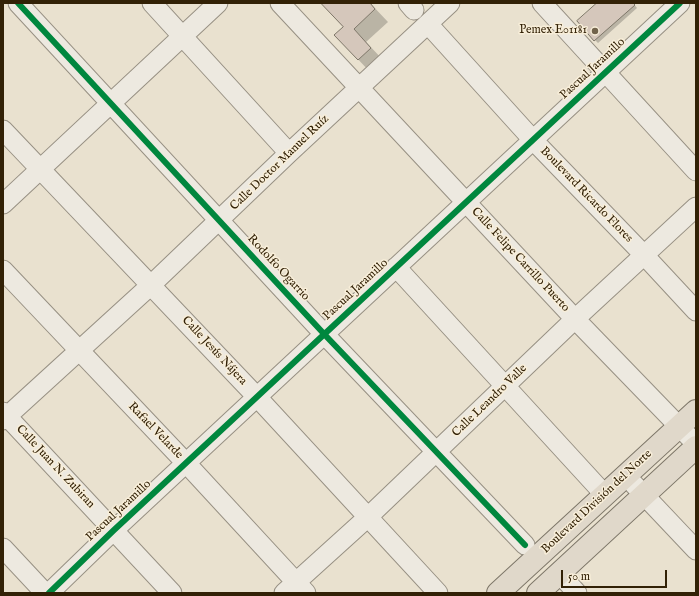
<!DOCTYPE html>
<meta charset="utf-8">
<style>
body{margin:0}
#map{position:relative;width:699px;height:596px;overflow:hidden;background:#e9e1cf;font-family:"IM FELL English",serif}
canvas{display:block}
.frame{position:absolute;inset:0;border:4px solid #322106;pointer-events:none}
.scale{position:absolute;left:561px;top:570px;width:106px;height:18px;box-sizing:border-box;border:2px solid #322106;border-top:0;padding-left:5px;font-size:12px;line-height:14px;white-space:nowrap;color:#322106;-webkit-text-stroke:3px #f8eed9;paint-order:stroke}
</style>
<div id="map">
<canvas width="699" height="596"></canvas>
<div class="frame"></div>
<div class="scale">50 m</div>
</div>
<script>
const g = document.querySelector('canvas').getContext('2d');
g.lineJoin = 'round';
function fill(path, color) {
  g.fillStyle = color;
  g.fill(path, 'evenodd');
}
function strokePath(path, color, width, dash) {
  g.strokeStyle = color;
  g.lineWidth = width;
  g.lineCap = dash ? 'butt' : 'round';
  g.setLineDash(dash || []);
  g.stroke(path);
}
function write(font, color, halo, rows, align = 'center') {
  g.font = font + ' "IM FELL English",serif';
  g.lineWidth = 3;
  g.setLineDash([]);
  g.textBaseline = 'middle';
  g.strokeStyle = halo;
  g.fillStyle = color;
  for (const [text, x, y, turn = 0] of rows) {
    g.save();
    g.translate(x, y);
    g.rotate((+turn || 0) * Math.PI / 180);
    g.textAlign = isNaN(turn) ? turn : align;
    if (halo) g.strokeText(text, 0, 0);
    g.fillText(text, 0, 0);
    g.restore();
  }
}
fill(new Path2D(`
 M322 3H370L388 22 366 42 384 61 371 73 335 35 344 27Z
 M599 3H633L637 8 598 43 595 40Z`), '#0003');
const building = new Path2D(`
 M321 3H370L375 9 354 29 371 48 358 60 334 35 343 27Z
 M597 3H633L635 5 594 41 577 21Z`);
fill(building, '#d5c7bb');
strokePath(building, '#7d7668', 1);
const minor = new Path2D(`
 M18 3 325 335 525 545
 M152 3 289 153
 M280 3 575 319 696 444
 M408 3 414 10
 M542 3 696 171
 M428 24 533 140 644 255 696 311
 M3 130 257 397 438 593
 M3 204 218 3
 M396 267 605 495
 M3 270 186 463 306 593
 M3 412 172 593
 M3 420 151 285 289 153 450 3
 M626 476 696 550
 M3 548 45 593
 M559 573 577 593
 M49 593 114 530 680 3
 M284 593 368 517 575 319 696 207`);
const major = new Path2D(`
 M498 593 696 411
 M538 593 696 447`);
strokePath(minor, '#979083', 21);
strokePath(major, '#7d7668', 24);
strokePath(minor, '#ede9e0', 19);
strokePath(major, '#e0d8ca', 22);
strokePath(new Path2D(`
 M18 3 325 335 525 545
 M49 593 114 530 680 3`), '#00873e', 6);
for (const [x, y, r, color] of [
 [595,31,4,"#72644c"]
]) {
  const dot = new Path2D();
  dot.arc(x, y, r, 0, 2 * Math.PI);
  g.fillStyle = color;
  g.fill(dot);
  strokePath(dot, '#f8eed9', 1.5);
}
write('12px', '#322106', '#f8eed9', [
 ["Pemex E01181",587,31]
], 'right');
write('12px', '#322106', '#f8eed9', [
 ["Pascual Jaramillo",593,69,-43],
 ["Calle Doctor Manuel Ruíz",280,163,-44],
 ["Boulevard Ricardo Flores",586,195,46],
 ["Calle Felipe Carrillo Puerto",520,260,47],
 ["Rodolfo Ogarrio",278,268,47],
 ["Pascual Jaramillo",356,290,-43],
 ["Calle Jesús Nájera",214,351,47],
 ["Calle Leandro Valle",490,401,-44],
 ["Rafael Velarde",155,431,46],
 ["Calle Juan N. Zubiran",55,467,47],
 ["Boulevard División del Norte",597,502,-43],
 ["Pascual Jaramillo",119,511,-43]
]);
</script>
